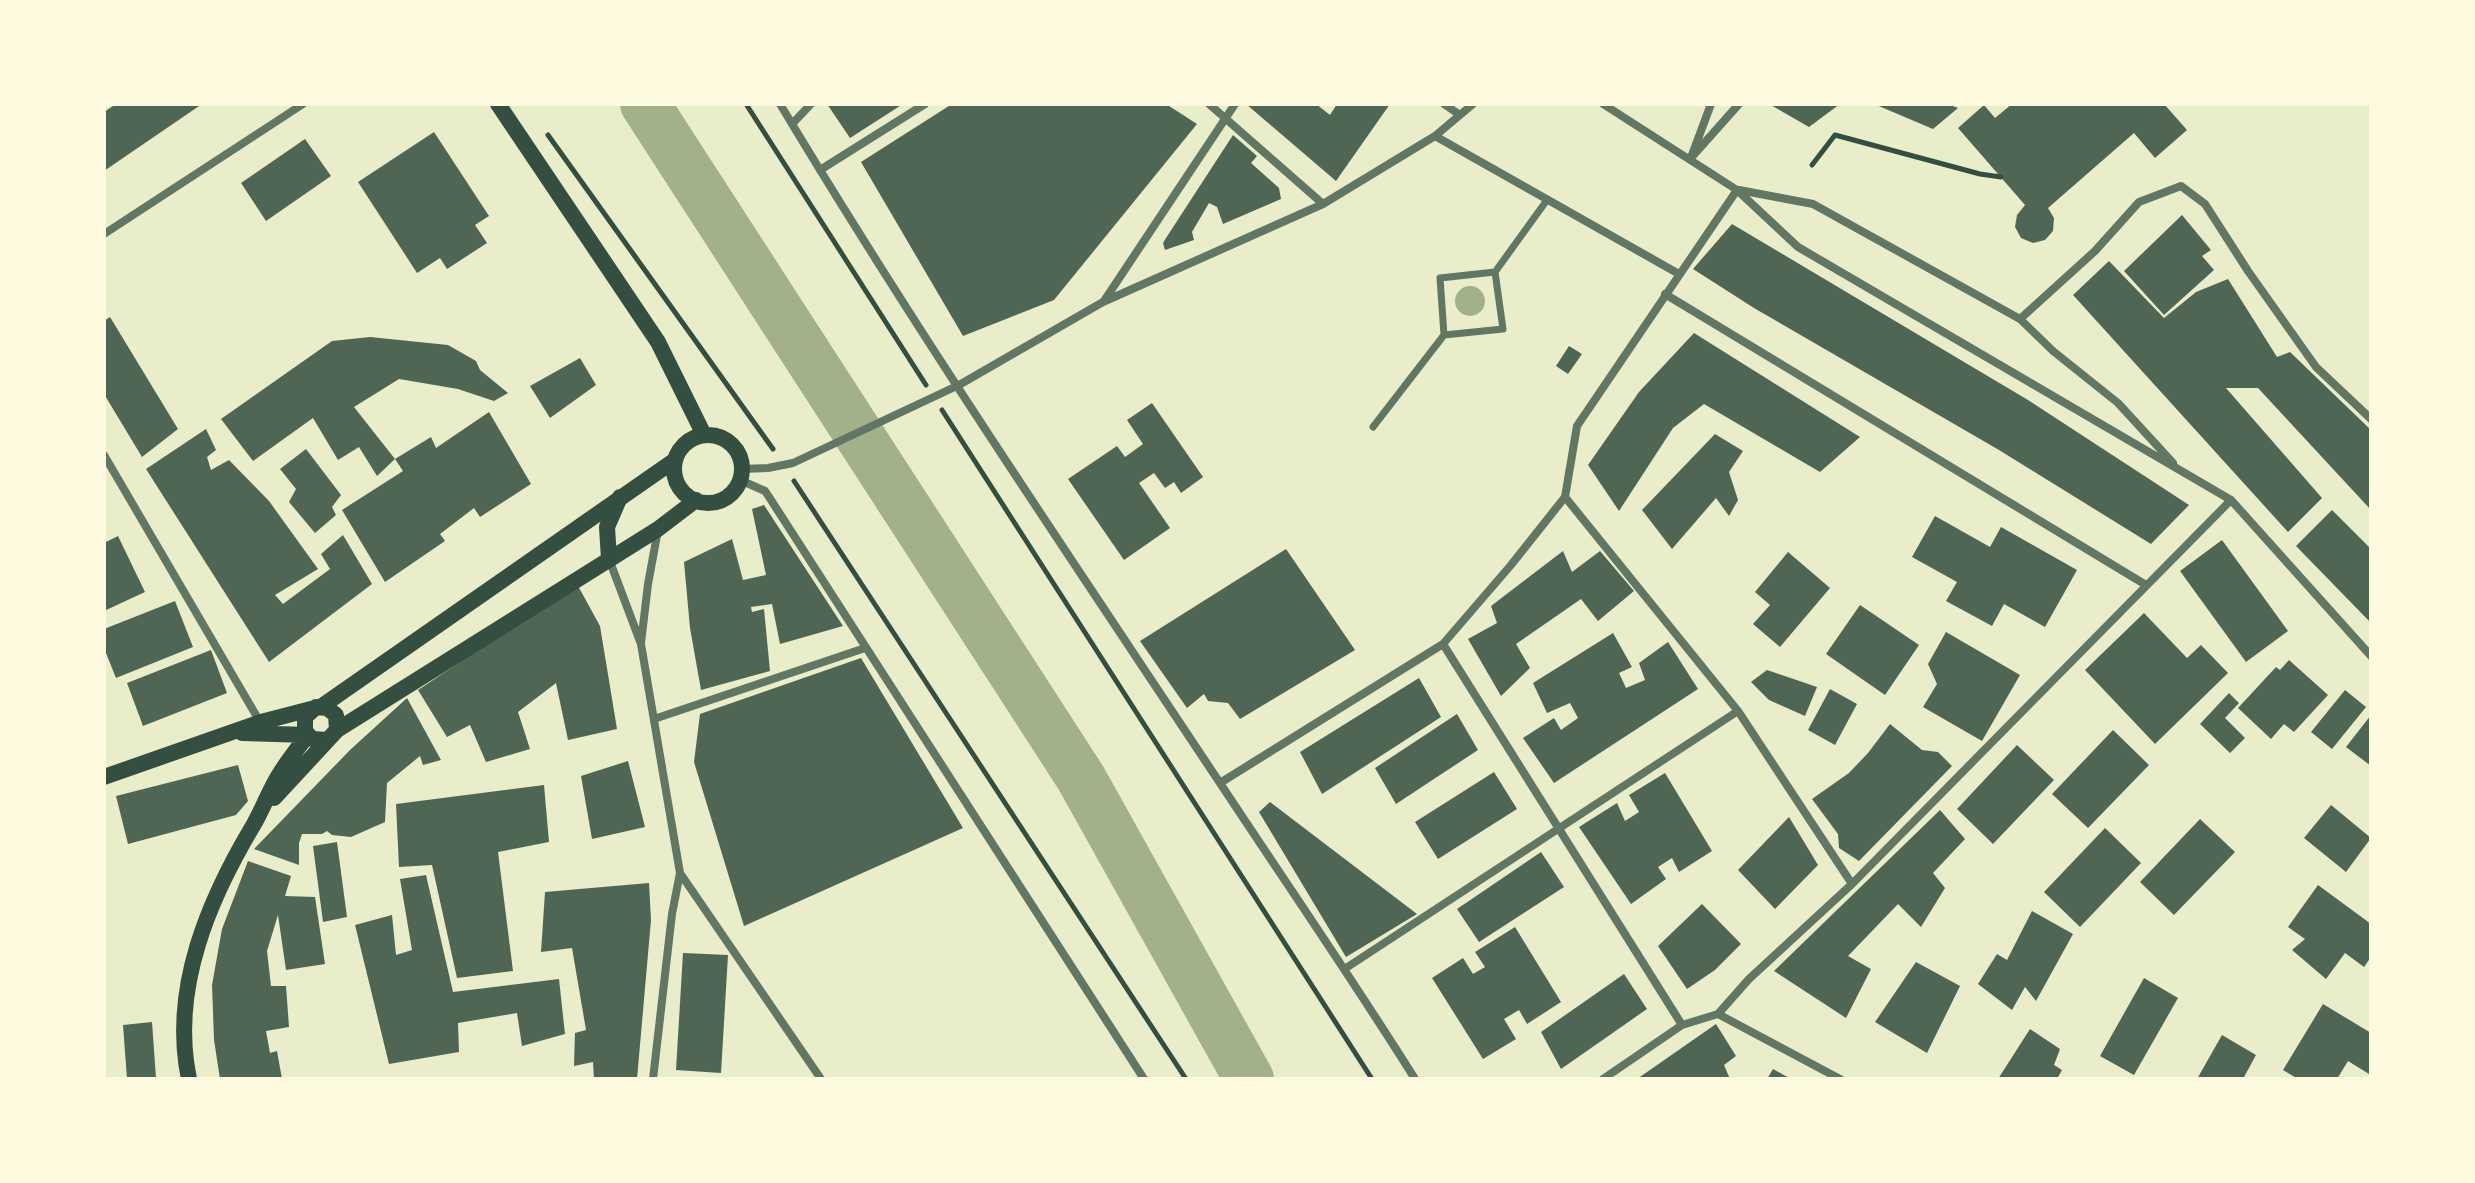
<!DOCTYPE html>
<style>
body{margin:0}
#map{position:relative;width:2475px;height:1183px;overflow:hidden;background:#e9edc9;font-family:Jost,sans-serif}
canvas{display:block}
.frame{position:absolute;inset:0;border:106px solid #fefae0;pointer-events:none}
</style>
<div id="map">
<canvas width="2475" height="1183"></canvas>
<div class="frame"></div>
</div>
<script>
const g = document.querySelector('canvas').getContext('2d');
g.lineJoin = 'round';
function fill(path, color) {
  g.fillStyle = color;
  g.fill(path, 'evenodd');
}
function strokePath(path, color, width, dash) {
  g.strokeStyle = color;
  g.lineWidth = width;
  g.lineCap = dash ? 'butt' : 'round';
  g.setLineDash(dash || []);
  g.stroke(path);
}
fill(new Path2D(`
 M1455 301a15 15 0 1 1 30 0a15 15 0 1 1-30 0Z`), '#a3b18a');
strokePath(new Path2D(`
 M645 104 1081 778 1249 1079`), '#a3b18a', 50);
fill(new Path2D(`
 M116 104H202L104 171V112Z
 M827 104H903L850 138Z
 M952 104H1166L1197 124 1054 300 963 336 861 162Z
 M1246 104H1316L1330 115 1337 104H1390L1336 181Z
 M1769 104H1840L1809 127Z
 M1874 104H1948L1958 108 1933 129Z
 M2012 104H2164L2187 130 2155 158 2134 133 2048 208 2054 218 2053 231 2045 240 2033 243 2021 238 2015 227 2017 215 2025 205 1958 128 1984 105 1995 118Z
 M434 132 489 216 475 225 487 243 447 269 440 258 417 273 358 182Z
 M1233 135 1257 156 1251 163 1279 188 1281 199 1223 224 1217 207 1209 203 1192 232 1194 240 1165 250 1163 243 1166 238Z
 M305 139 331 176 266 221 241 183Z
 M2182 215 2211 250 2202 256 2214 270 2164 315 2124 271Z
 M1732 224 2028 400 2189 505 2151 544 1999 450 1754 308 1693 269Z
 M2109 261 2164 318 2196 292 2228 279 2277 357 2290 352 2371 430V510L2258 388H2226L2322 498 2288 532 2073 295Z
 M110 317 178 429 142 457 104 394V321Z
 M1694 333 1860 437 1820 472 1704 404 1673 428 1619 511 1588 465 1639 392Z
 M370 337 448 345 476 361 480 370 508 393 494 401 458 389 399 379 354 407 395 459 377 476 359 447 338 460 313 418 253 461 221 419 332 341Z
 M1569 346 1582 354 1568 374 1556 366Z
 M580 358 596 385 550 418 530 386Z
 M1152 403 1203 477 1181 493 1174 482 1165 488 1154 473 1139 483 1170 528 1124 560 1068 479 1117 446 1125 457 1143 444 1127 420Z
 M489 412 531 484 480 517 474 508 440 534 445 541 385 582 342 510 403 471 395 459 431 437 436 448Z
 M206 429 216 450 207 457 211 470 229 460 269 501 318 569 275 595 283 604 330 569 321 554 343 535 372 584 269 662 146 469Z
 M1715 434 1743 451 1729 472 1738 500 1729 516 1716 498 1672 549 1642 510Z
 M306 449 341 495 332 507 336 515 315 533 289 502 296 489 280 469Z
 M764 505 843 626 780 644 772 604 751 607 752 612 764 609 770 671 701 690 690 628 684 562 732 539 743 580 766 575 752 509Z
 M2332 510 2371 549V623L2296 546Z
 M1935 516 1990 547 2001 527 2077 570 2045 627 2004 604 1992 626 1946 601 1957 582 1912 557Z
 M118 536 145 592 104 611V543Z
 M2222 540 2288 631 2246 662 2180 571Z
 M1286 549 1355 650 1240 719 1228 703 1208 701 1204 694 1187 708 1140 641Z
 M1563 551 1572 572 1600 551 1634 591 1598 621 1581 599 1516 644 1530 668 1501 696 1468 639 1497 623 1491 606Z
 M1788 552 1830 588 1780 647 1753 624 1770 605 1755 592Z
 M577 584 600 626 617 729 568 740 556 683 518 712 530 749 486 762 470 725 447 737 418 690Z
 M175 601 193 647 116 678 104 648V629Z
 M1860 605 1919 645 1885 695 1826 654Z
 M2144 613 2187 658 2201 645 2228 673 2155 744 2085 670Z
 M1946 632 2020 675 1982 741 1923 707 1937 684 1928 664Z
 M1613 633 1632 667 1619 673 1626 688 1645 680 1639 663 1668 642 1698 689 1554 783 1523 738 1554 718 1561 730 1578 718 1570 703 1547 713 1533 683Z
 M211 650 227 693 143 726 127 683Z
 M861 658 963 828 744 926 694 762 700 714Z
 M2289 660 2328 695 2294 732 2284 724 2271 739 2238 708 2276 667 2280 670Z
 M1767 670 1817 687 1805 716 1769 700 1751 682Z
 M1419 678 1441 717 1322 794 1300 752Z
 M1830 689 1857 704 1835 745 1808 730Z
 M2345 690 2366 707 2332 749 2311 732Z
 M2229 693 2239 703 2225 718 2245 738 2230 753 2200 724Z
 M407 698 441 760 423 765 420 756 387 783 385 822 351 837 332 835 327 831 322 834H302L299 843V865L254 849 350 750Z
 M1457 714 1478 750 1396 804 1375 768Z
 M2371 715V766L2346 747Z
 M1890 724 1922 750 1938 752 1952 766 1859 861 1839 848 1838 834 1812 799 1849 773 1868 753Z
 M2113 730 2149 765 2088 828 2052 794Z
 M2017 745 2054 780 1993 844 1957 809Z
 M628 761 645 827 592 839 581 776Z
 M238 765 248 801 236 815 128 844 116 796Z
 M1494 772 1517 809 1438 859 1415 822Z
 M1665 773 1712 851 1679 872 1672 858 1658 867 1666 879 1631 904 1579 827 1617 803 1625 821 1639 812 1629 795Z
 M544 785 549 842 498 852 513 971 457 978 432 865 399 867 396 804Z
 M1270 802 1417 914 1346 957 1259 812Z
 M2331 805 2371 838 2346 872 2304 838Z
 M1940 810 1965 839 1933 873 1945 888 1921 927 1898 904 1848 956 1871 969 1846 1018 1774 971Z
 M1789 817 1818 865 1775 909 1738 870Z
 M2200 819 2235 852 2174 915 2140 882Z
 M2105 828 2141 863 2080 927 2044 892Z
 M337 842 347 917 323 922 313 846Z
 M1541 852 1564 887 1479 942 1457 909Z
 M248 861 291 876 285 896 315 897 325 964 286 970 278 915 267 951 271 986H286L289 1027 266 1031 270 1053 277 1051 282 1079H220L214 1040 212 985 222 929Z
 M426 875 453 992 559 979 565 1034 522 1046 517 1013 458 1023 459 1052 389 1064 355 925 392 915 396 955 412 950 400 879Z
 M649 883 651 920 637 1079H594L593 1062 574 1066 575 1033 586 1030 572 948 541 952 545 892Z
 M2318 885 2371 924V957L2364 967 2345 953 2326 979 2292 950 2305 939 2288 927Z
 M1702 904 1741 944 1715 970 1687 989 1658 946Z
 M2032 911 2073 934 2036 1001 2025 987 2012 1010 1978 984 1997 954 2007 960Z
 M1515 927 1561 1002 1527 1024 1519 1010 1504 1019 1516 1039 1483 1059 1432 978 1463 958 1473 974 1485 967 1475 952Z
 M683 953 728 955 721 1073 676 1070Z
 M1916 962 1960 986 1927 1053 1875 1022Z
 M1624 974 1647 1009 1561 1069 1541 1032Z
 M2144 978 2178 998 2134 1075 2100 1056Z
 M2323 1004 2371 1033V1070L2369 1074 2348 1061 2337 1079H2298L2283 1070Z
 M152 1022 156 1078 127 1079 123 1025Z
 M1716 1024 1736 1056 1724 1065 1730 1079H1637Z
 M2030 1029 2060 1049 2054 1065 2062 1070 2057 1079H1998Z
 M2222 1035 2256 1055 2243 1079H2197Z
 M1773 1069 1791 1079H1767Z`), '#4f6655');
strokePath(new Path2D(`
 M746 104 926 385
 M548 135 773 449
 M1812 165 1835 135 1980 174 2001 177
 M942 410 1372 1079
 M794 481 1186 1079`), '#344e41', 5);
strokePath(new Path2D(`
 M1444 335 1503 329 1495 272 1547 200
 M1373 427 1444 335 1440 278 1495 272`), '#617663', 7);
strokePath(new Path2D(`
 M780 104C918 334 1070 557 1218 780 1284 880 1351 977 1415 1079
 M1209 104 1323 204
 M1444 104 1460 115
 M1603 104 1737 190 1798 247 2231 500 2371 656
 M792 124 811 104
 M1435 136 1679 274
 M1692 155 1711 104
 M1690 159 1739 104
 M820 170 925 104
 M1739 190 1813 204 2020 319 2053 351 2118 403 2173 463
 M104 234 303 104
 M1665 294 2146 585
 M1104 301 1235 104
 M2020 319 2095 251 2139 202 2181 186 2205 204 2248 271 2316 367 2371 419
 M104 455 260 722
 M742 469 768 468 793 463 959 385 1103 302 1323 204 1435 136 1473 104
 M740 480 765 491 771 500 1144 1079
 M1565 497 1738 711 1852 884
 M609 559 641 644 680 873 672 914 653 1079
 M641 643 648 584 658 530
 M1443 644 1682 1025
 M654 719 865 648
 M1220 783 1443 644 1511 565 1565 497 1577 426 1737 190
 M680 873 821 1079
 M1346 968 1738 711
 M1718 1014 1840 1079
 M1603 1079 1682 1025 1718 1014 1749 979 1852 884 2231 500`), '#617663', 8);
strokePath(new Path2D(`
 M498 104 658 342 704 435
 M674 469a34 34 0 1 1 68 0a34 34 0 1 1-68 0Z
 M609 559 607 527 620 497
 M322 706 675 460
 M337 730 658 529 696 500
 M242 733 308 735
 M104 777 261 722 311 709
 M274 798 337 730 336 715 327 708 316 707 305 717V731L312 739 327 740
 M189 1079C170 989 209 899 254 824 262 810 268 794 276 780 285 764 296 750 308 735`), '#344e41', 16);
</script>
